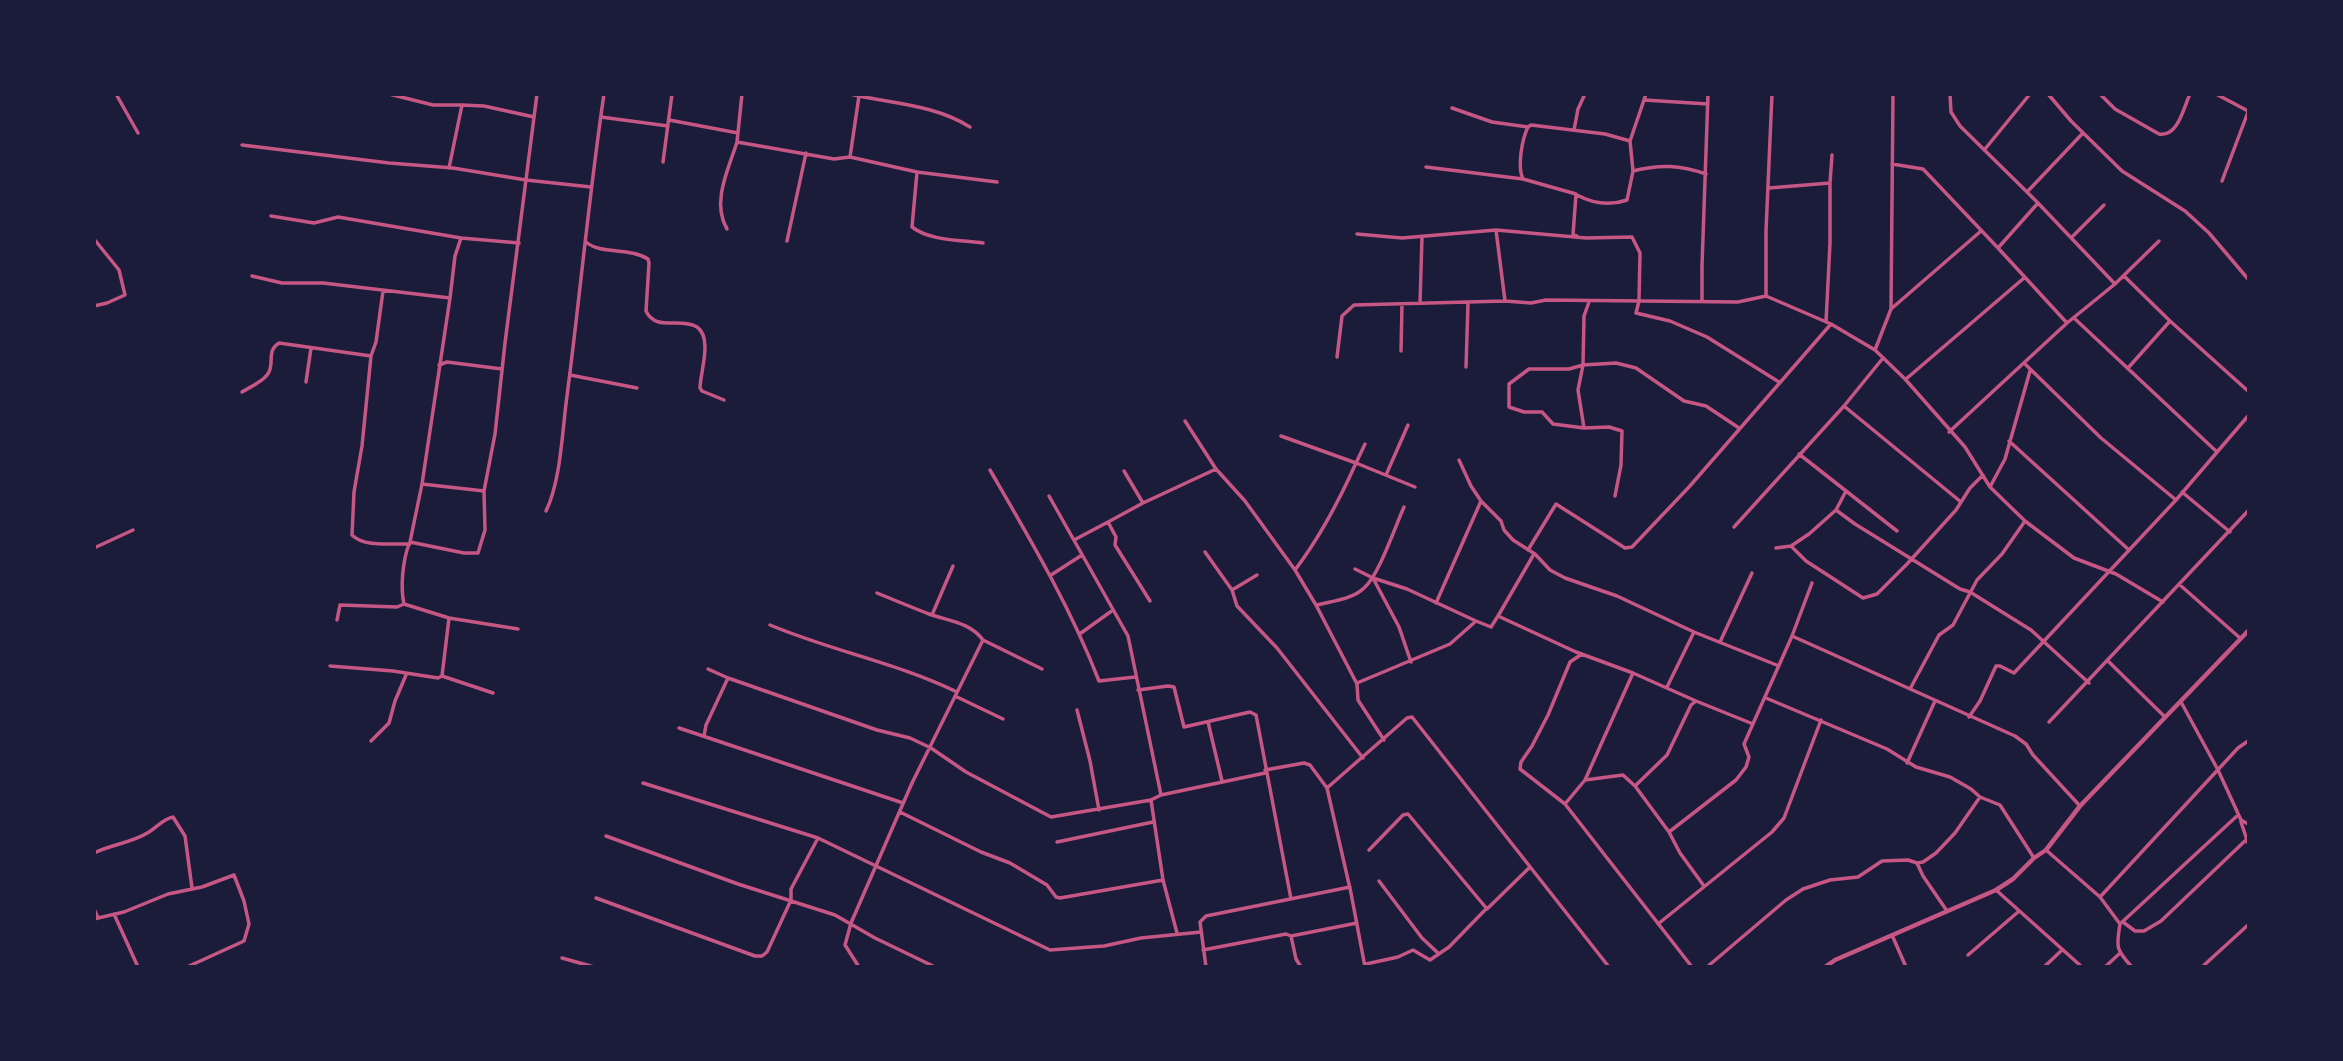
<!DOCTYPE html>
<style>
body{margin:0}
#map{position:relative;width:2343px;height:1061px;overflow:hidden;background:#1b1b3a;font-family:"DejaVu Sans",sans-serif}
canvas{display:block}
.frame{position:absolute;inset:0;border:96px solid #1b1b3a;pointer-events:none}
</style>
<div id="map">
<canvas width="2343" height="1061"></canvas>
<div class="frame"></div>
</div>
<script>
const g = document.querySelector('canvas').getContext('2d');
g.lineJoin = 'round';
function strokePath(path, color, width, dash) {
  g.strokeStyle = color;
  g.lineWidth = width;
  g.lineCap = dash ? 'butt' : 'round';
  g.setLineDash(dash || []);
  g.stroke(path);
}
strokePath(new Path2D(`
 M116 94 138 133
 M389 94 433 105H462
 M742 94 737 142 834 159 850 157 917 172 912 227C930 241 961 240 983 243
 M850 94C892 104 933 104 970 127
 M1646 94 1644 100 1708 104
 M1950 94 1951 112 1960 126 2027 192
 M2048 94 2071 121 2122 171 2185 211 2209 233 2248 279
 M2100 94 2115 109 2159 134C2178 137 2183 109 2190 94
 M2216 94 2248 111
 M1452 108 1492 122 1528 127
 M601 117 668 126
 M669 120 738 133
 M1574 130 1578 109 1585 94
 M242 145 389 163 453 168 526 180 591 187
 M1985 149 2030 94
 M850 157 859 96
 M663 162 672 94
 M1892 164 1923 169 1998 248
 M1426 167 1523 179 1576 194 1573 235 1577 236
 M449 168 462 105 484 106 534 117
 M1633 171C1660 164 1680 165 1706 174
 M917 172 997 182
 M1523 179C1517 167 1522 139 1528 127L1531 125 1605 134 1630 141
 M2222 181 2248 112
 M1830 183 1832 155
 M1769 188 1830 183V243L1826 322
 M1577 195C1592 203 1610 206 1627 200L1633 171 1630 141 1644 100
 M2038 203 2115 284
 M271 216 314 223 338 217 461 238
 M727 229C711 202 729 168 737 142
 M1357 234 1402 238 1496 230
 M2072 237 2104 205
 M94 239 119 270 125 295 107 303 94 306
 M787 241 806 153
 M586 242C601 255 629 247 648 259L649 263 646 311C656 332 680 317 697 327 713 338 700 373 700 388L702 391 724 400
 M252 276 282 283H323L450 298 455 256 461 238 519 243
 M2124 276 2170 321 2248 391
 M1766 296V231L1772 94
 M450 298 422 484 410 542 464 553H478L485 530 484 492
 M1505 301 1496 230 1586 238 1632 237 1640 253 1639 301 1636 313 1670 321 1707 337 1779 382
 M1589 302 1584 316 1583 365 1578 390 1584 428 1609 427 1622 431 1621 465 1615 496
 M1702 302V266L1708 94
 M1420 303 1422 237
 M1891 309 1981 231
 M2074 318 2217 452
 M2067 323 1998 248 2038 203 2027 192 2083 133
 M1875 350 1891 309 1893 94
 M1401 351 1402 304
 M371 356 362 446 354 492 352 535C365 548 392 543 410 544
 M1337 357 1342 316 1354 305 1505 301 1531 303 1546 300 1738 302 1766 296 1831 324 1875 350 1905 379 1965 447 1990 487 2025 521 2074 558 2116 574 2163 602
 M2024 363 2101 438 2176 500
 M439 365 447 362 502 369
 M1466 367 1468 303
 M2128 368 2170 321
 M570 375 637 388
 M1906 379 2024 278
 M306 382 311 348
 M242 392C250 387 262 382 267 375 276 365 265 352 279 343L371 356 376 342 383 291
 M1844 406 1961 502
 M1185 421 1216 469 1245 501 1295 570 1316 605 1357 684 1358 700 1384 740
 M1584 428 1553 424 1542 412H1524L1509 407V384L1529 369H1569L1583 365 1616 363 1636 368 1684 401 1706 406 1739 428
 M1949 432 2067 323 2115 284 2159 241
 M1281 436 1356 463C1339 501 1320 537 1295 570
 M2009 441 2129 550
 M1365 444 1356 463 1415 487
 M1799 454 1897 531
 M1459 460 1471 486 1481 501 1501 521 1504 530 1513 540 1535 554 1550 570 1565 578 1617 596 1694 632 1779 666
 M990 470C1030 539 1070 606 1099 681L1135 677
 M1124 471 1143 503 1216 469
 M1386 475 1408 425
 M422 484 484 491 495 434 505 343 537 94
 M1990 487 2005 459 2030 371
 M2182 492 2230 532
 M1049 496 1128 636 1161 795
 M1143 503 1108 522 1116 537 1115 545 1150 601
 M1836 510 1855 524 1960 589 1970 592 2031 630 2089 683
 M546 511C561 480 562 432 567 396 580 296 589 195 604 94
 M1734 527 1844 406 1883 358
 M1074 540 1108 522
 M1791 546 1806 561 1863 598 1877 594 1907 564 1956 510 1970 488 1983 475
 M94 548 133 530
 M1776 548 1791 546 1809 534 1836 510 1846 491
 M1528 550 1556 504 1625 548 1632 547 1689 487 1831 324
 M1205 552 1232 590 1237 606 1277 648 1363 758
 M1355 569 1373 578 1407 589 1476 621 1450 644 1357 683
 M1051 575 1082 555
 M1374 580 1399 627 1411 662
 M2180 585 2240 638
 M1232 590 1257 575
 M1436 603 1481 501
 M404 604C400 587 403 560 409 544
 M1317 605C1332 601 1353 599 1364 588 1379 575 1395 527 1404 507
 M932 615 953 566
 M1498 616 1534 554
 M337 620 340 605 397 607 404 604 449 618 518 629
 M1476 621 1491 627 1498 616 1576 652 1633 673 1696 701
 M770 625C832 651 897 663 957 692
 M1081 633 1113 610
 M1792 636 2015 736 2026 744 2033 755 2080 806
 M983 640 1042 669
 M1720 642 1752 573
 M2108 661 2165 717
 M330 666 393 671 438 678 442 676 449 618
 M708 669 728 678 877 730 910 738 931 748 966 772 1051 817 1151 800 1161 795 1265 773
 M1633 673 1585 780 1565 804 1692 967
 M442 676 493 693
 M1667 687 1694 632
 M1910 689 1939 635 1953 625 1977 580 2002 554 2025 521
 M1138 690 1168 686 1174 687 1184 727 1250 712 1256 715 1291 899
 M955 696 1003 719
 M1766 698 1887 749 1916 767 1950 777 1971 789 1980 797 2000 805 2034 858
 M2181 702 2218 770 2241 820 2248 824
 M1077 710 1090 761 1099 810
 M1969 717 1980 701 1996 666H2000L2014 673 2176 500 2248 416
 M1208 722 1222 781
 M2049 722 2248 511
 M679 728 903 803
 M704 736 706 725 728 678
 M371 741 389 723 395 701 406 675
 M1907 763 1935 701
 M1265 770 1304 763 1310 765 1327 788 1407 718 1412 717 1609 967
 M1585 780 1623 775 1635 786 1669 832 1736 780 1746 767 1749 757 1744 744 1792 636 1812 583
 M643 783 818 838 1050 950 1104 946 1141 938 1201 932
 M1635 786 1667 755 1691 705 1696 701 1753 724
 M1327 788 1351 893 1365 967
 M1151 800 1163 880 1177 933
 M1565 804 1520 769 1521 762 1532 746 1548 715 1570 662 1582 654
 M900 812 981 852 1010 863 1047 885 1056 897 1060 898 1163 880
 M2241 822 2248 843
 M1669 832 1680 853 1704 886
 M606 836 738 884 835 915 875 938 935 967
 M1057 842 1153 822
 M1369 850 1403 815 1408 814 1487 909 1530 867
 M2046 850 2100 897 2120 924C2116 947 2116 950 2132 967
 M94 853C112 844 132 843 149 832 157 827 163 819 173 817L185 836 192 888
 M1917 863 1923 876 1947 911
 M1379 881 1422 938 1439 954
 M1996 890 2082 967
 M2100 897 2238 748 2248 741
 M596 898 755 956H762L767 952 791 900V889L818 838
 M94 909 98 918 94 919
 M114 914 138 967
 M98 918 124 912 168 894 202 887 234 875 244 901 249 924 244 941 187 967
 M2123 922 2135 931H2144L2161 921 2247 839
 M1658 924 1772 832 1784 818 1821 720
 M2120 924 2238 815
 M1892 935 1906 967
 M1291 936 1357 923
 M1203 950 1286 934 1291 936 1296 959 1301 967
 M1968 955 2018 912
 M562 958 594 967
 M1366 964 1398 957 1413 950 1430 960 1449 947 1486 909
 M859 967 845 945 851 923 912 783 983 640C970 622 948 621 929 614 911 607 894 600 877 593
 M1206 967 1200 922 1206 916 1350 887
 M1707 967 1786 900 1803 889 1830 880 1858 877 1882 861 1908 860 1917 863 1923 862 1936 853 1955 833 1980 797
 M2044 967 2062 950
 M2105 967 2119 954
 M2202 967 2248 925`), '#c65784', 3.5);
strokePath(new Path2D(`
 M1825 967 1835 960 1996 890 2013 879 2034 858 2046 850 2080 806 2248 631`), '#c65784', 4.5);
</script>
